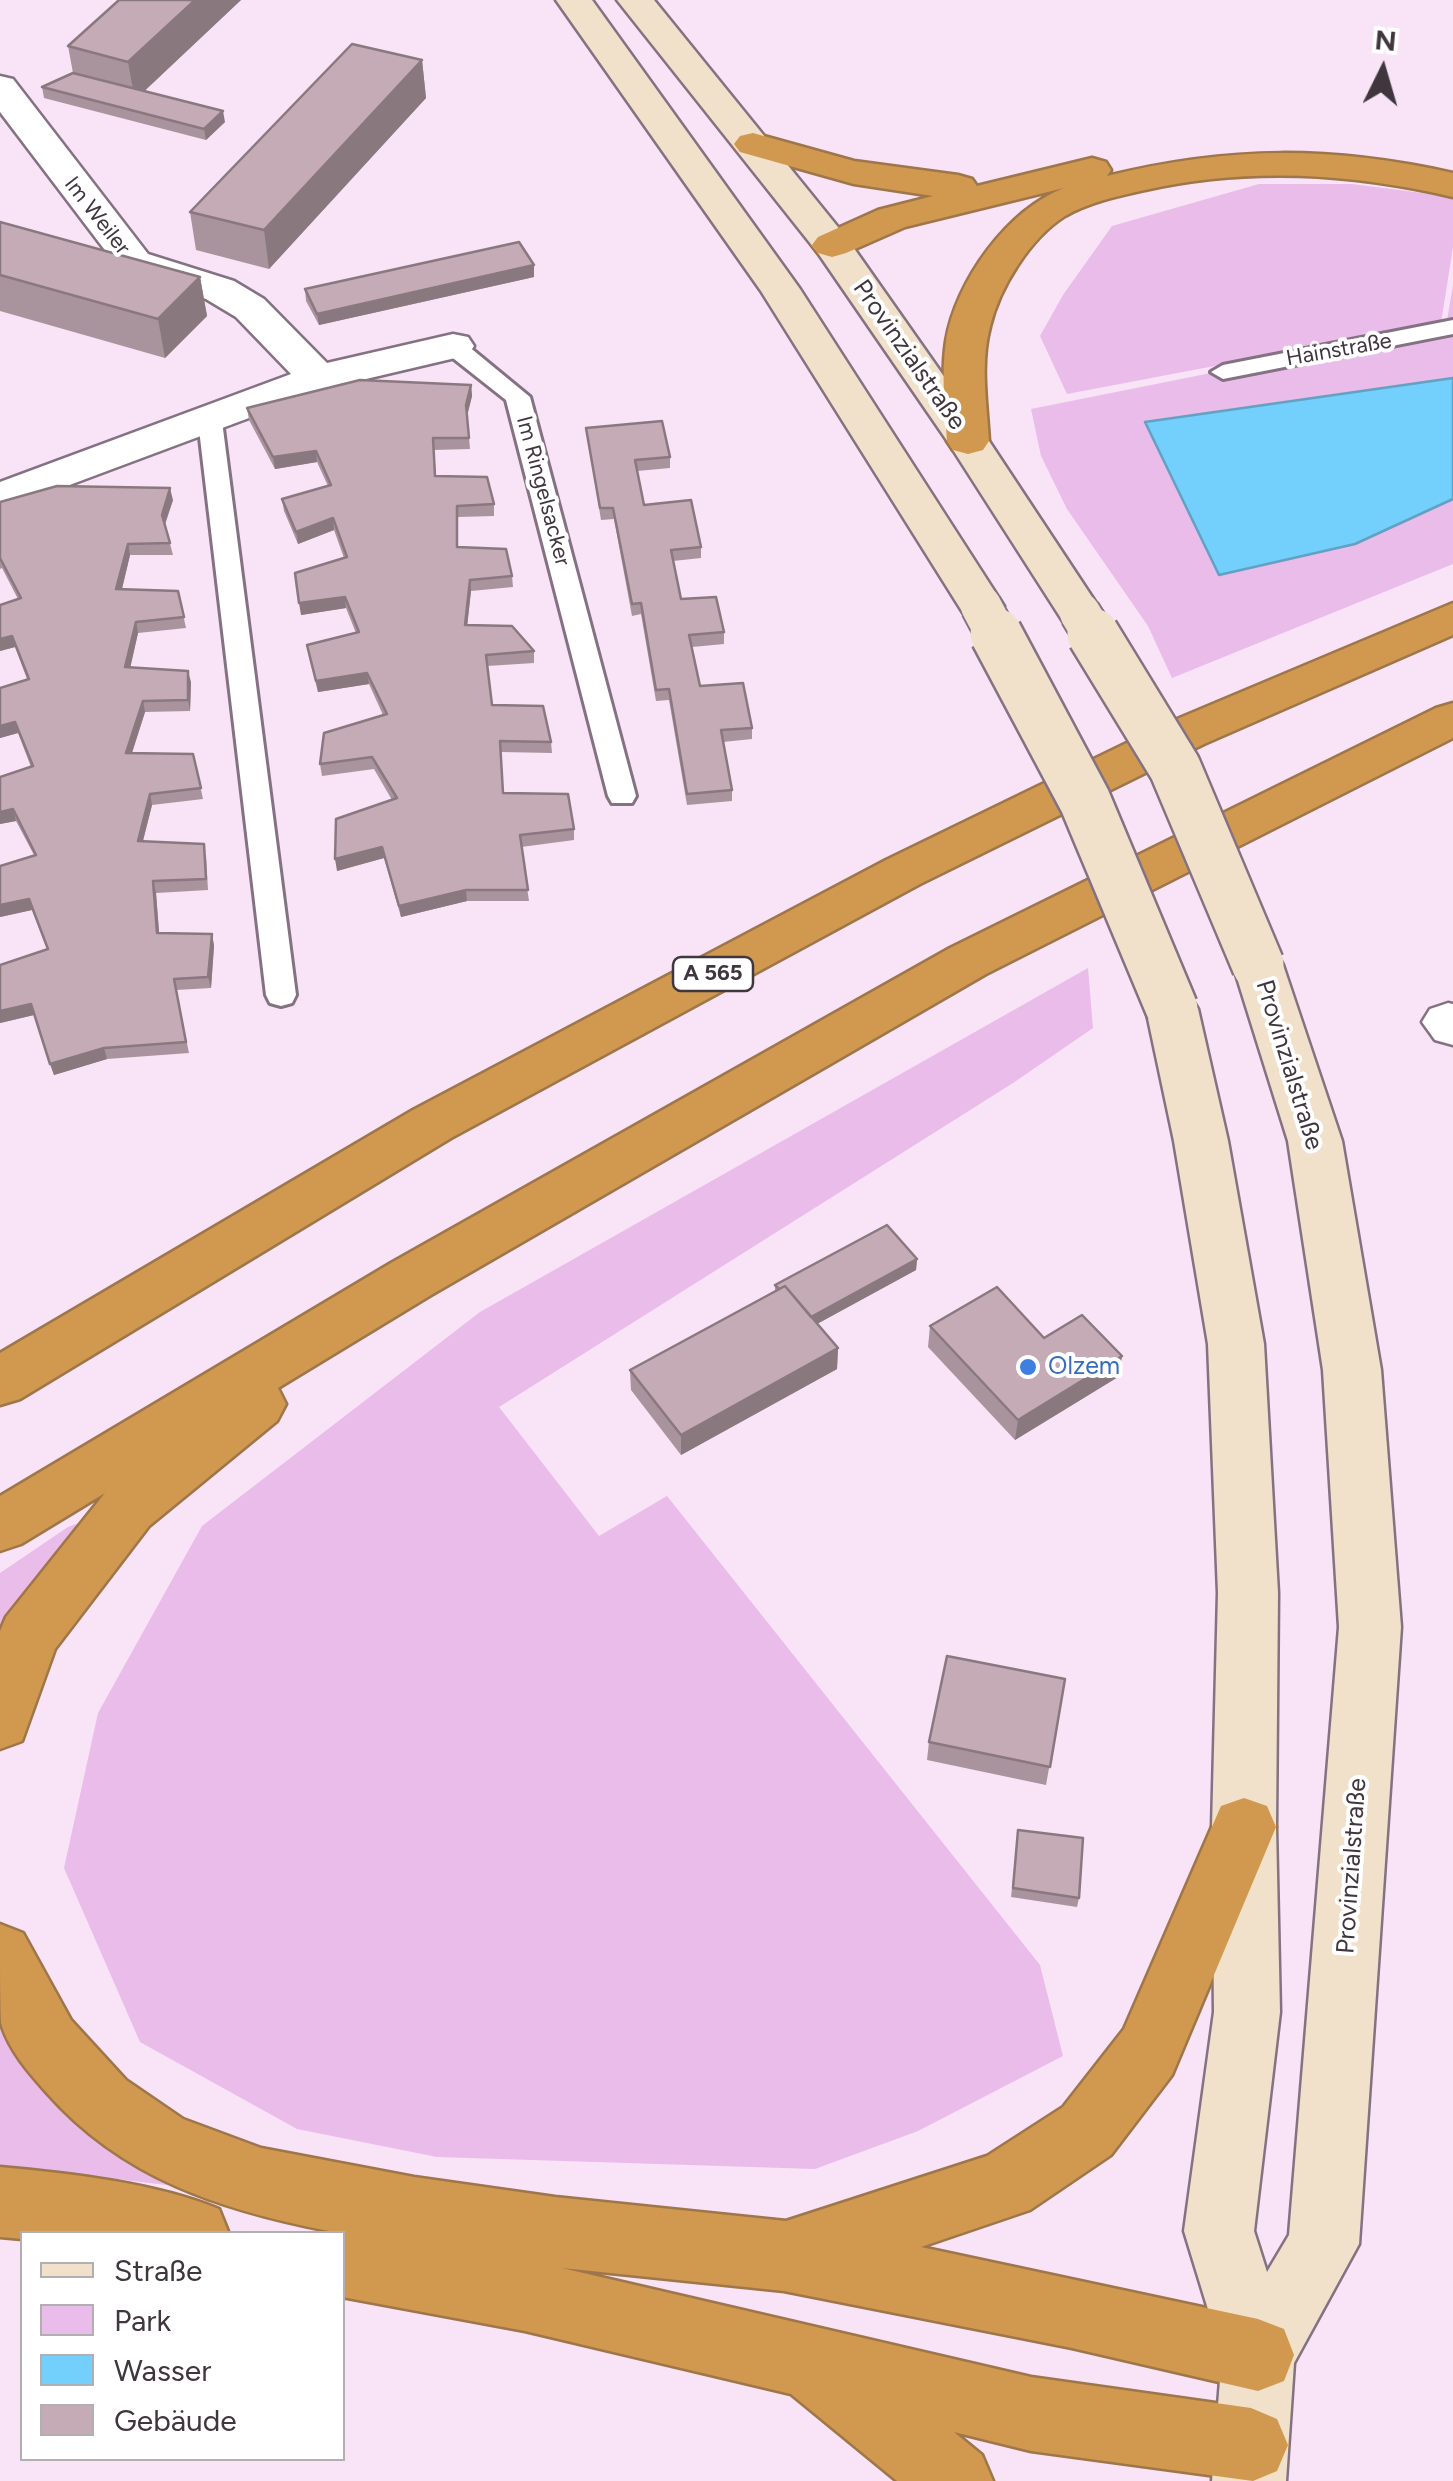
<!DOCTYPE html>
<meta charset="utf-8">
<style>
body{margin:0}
#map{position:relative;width:1453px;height:2481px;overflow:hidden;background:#f8e3f7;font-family:Figtree,sans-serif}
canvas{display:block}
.legend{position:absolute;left:20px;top:2231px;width:325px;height:230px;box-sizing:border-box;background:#fff;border:2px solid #b2afb2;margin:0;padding:12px 18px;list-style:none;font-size:30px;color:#3f363e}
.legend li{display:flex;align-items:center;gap:20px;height:50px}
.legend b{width:50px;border:2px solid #b2afb2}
.north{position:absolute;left:1333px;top:20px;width:100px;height:100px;-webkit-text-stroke:8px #fff;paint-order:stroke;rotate:5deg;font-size:28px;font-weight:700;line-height:40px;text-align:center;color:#3f363e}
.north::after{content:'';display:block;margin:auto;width:35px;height:45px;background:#3f363e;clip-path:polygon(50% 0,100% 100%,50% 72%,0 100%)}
</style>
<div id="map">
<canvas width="1453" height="2481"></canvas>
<ul class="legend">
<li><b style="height:12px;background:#f1e0ca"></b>Straße</li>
<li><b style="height:28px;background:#eabce9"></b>Park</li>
<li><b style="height:28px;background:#73cffc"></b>Wasser</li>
<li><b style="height:28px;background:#c5abb6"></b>Gebäude</li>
</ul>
<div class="north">N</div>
</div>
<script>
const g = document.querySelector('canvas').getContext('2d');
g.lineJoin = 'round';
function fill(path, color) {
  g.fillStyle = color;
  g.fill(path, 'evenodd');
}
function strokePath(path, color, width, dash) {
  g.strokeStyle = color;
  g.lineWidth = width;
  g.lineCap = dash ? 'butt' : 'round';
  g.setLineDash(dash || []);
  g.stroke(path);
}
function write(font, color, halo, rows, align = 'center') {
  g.font = font + ' Figtree,sans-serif';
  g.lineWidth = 8;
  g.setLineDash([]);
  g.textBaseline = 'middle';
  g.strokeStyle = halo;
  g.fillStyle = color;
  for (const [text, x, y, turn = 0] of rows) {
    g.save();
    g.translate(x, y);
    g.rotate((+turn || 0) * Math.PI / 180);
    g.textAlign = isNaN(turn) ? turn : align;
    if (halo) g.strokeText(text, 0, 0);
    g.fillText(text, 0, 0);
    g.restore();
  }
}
fill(new Path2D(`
 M1259 184H1352L1453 197V247L1441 323 1067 394 1040 336 1063 295 1112 226Z
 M1453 285V378L1146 422 1355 544 1453 499V564L1172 678 1148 626 1067 509 1041 456 1031 409 1446 326Z
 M1088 968 1093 1028 1013 1083 499 1407 599 1536 667 1496 1040 1965 1063 2056 918 2131 815 2169 437 2157 297 2129 140 2042 64 1868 98 1713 202 1526 480 1312Z
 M93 1518 0 1649V1573L68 1527Z
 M0 2014 23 2052 183 2187 0 2165Z`), '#eabce9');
const water = new Path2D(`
 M1453 378V499L1355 544 1219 575 1145 422Z`);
fill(water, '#73cffc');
strokePath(water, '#63a1c3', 2.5);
const service = new Path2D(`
 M1453 320V334L1223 379 1211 372 1223 365Z
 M453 339 462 341 530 397 636 796 632 803H612L608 796 506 400 444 351 441 346Z
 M210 413 222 421 296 995 292 1003 281 1006 270 1003 266 995 198 421Z`);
const minor = new Path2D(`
 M0 76 13 79 148 254 234 281 264 299 327 363 453 334 468 337 474 346 468 355 332 387 0 511V482L291 374 236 317 206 299 120 270 0 112Z
 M1448 1003 1453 1004V1045L1435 1040 1422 1022 1430 1009Z`);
const secondary = new Path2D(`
 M556 0H592L800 289 1004 606 997 616 981 621 965 616 761 291Z
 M617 0H654L846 237 983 432 1096 603 1103 613 1096 623 1080 628 1064 623 948 442 818 253Z
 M1258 947 1276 952 1283 965 1342 1141 1381 1370 1401 1627 1359 2244 1294 2363 1286 2481H1212L1222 2355 1184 2231 1214 2012 1212 1827 1218 1593 1208 1344 1174 1141 1146 1009 1154 996 1172 990 1190 996 1198 1009 1228 1141 1264 1344 1278 1593 1276 1827 1280 2012 1254 2231 1267 2272 1289 2235 1339 1627 1323 1370 1288 1141 1233 965 1240 952Z`);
const motorway = new Path2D(`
 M753 133 854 161 958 175 972 179 977 186 1092 158 1106 162 1111 170 1107 176C1229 146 1331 146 1453 173V197C1349 173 1249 167 1145 190 1118 196 1089 202 1065 216 1030 238 999 288 990 327 980 364 987 404 989 441L983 450 968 454 953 450 947 441C945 408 941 374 946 341 956 281 1007 210 1064 188L905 227 846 253 832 257 818 253 812 245 818 237 878 210 933 196 854 184 740 152 734 144 740 136Z
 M1453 603V635L1204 744 920 884 451 1138 20 1399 0 1405V1353L413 1110 886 860 1170 722Z
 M1453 703V738L986 974 431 1295 278 1388 286 1404 277 1421 149 1526 55 1649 22 1741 0 1749V1631L6 1617 105 1493 21 1544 0 1551V1496L391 1263 950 948 1436 708Z
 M1244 1798 1267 1806 1276 1827 1172 2075 1111 2155 1030 2210 921 2247 1258 2319 1284 2329 1294 2355 1284 2381 1258 2391 1072 2348 784 2291 562 2268 1031 2377 1251 2408 1277 2419 1288 2445 1277 2471 1253 2481 1031 2451 954 2432 982 2455 993 2481H897L791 2394 525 2331 342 2297V2234H323L329 2231C221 2210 122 2178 47 2093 29 2073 8 2049 1 2023 0 1999 0 1951 0 1924L23 1933 71 2020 126 2080 183 2119 261 2148 414 2177 555 2197 786 2221 987 2156 1063 2107 1124 2029 1221 1806Z
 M0 2167C68 2173 156 2183 219 2209L229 2234H22V2239L0 2237Z`);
strokePath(service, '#847283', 6);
strokePath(minor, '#847283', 5);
strokePath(secondary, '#847283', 5);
strokePath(motorway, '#9e764a', 5);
fill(service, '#fff');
fill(minor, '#fff');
fill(secondary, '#f1e0ca');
fill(motorway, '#d19850');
const secondaryBridgeFar1 = new Path2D(`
 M981 606 997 636
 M1080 613 1094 636`);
const secondaryBridge = new Path2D(`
 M996 634 1085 801 1172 1009
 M1093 634 1175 768 1258 965`);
strokePath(secondaryBridgeFar1, '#847283', 44, []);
strokePath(secondaryBridge, '#847283', 56, []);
strokePath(secondaryBridgeFar1, '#f1e0ca', 40);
strokePath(secondaryBridge, '#f1e0ca', 51);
fill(new Path2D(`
 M119 0H241L144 91 225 122 206 140 44 98 42 87 73 73 68 46Z
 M422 60 426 98 269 269 196 250 190 212Z
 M0 222 200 277 207 316 165 358 0 311Z
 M534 277 319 325 306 301 305 289Z
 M471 385 472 396 467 416 470 449 434 450 436 476 494 504V516L458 517V547L512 576 513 587 471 591 467 625 534 651V663L487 666 492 705 551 742 552 753 501 752 503 793 574 829V840L521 847 529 901H467L401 917 384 858 337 871 392 800 374 769 322 776 320 764 383 715 369 684 318 692 309 657 307 645 356 633 346 608 301 615 344 558 334 530 298 544 284 511 282 499 328 486 317 462 275 469 249 420 247 408Z
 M586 428 670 457V468L637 471 644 505 701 547V558L673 561 681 599 724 632V644L692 647 700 686 752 728V739L723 742 732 790V801L687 805 669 700 656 701 641 614 632 616 614 519 601 520Z
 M173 500 165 525 173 555H130L122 589 178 591 186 628 138 633 130 667 191 682 190 711 145 712 132 753 193 754 203 799 152 805 143 841 206 855 208 890 156 893 159 933 212 934 214 946 211 988 176 990 189 1053 107 1059 54 1075 34 1015 0 1023V965L47 949 32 910 0 917V866L34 855 16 821 0 824 31 767 18 733 0 738V688L27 679 15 647 0 651 18 599 2 568 0 569V502Z
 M917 1259 916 1270 817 1324 838 1348 837 1369 681 1455 631 1390 630 1370 775 1291V1285Z
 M930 1326 1122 1356 1118 1377 1015 1440 928 1347Z
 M1065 1679 1046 1785 927 1760 929 1742Z
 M1018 1830 1079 1898 1077 1907 1011 1897Z`), '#a9939d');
fill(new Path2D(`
 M195 0H241L135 100 128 62Z
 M422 60 426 98 269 269 264 230Z
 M223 111 225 122 206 140 204 129Z
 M534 265V277L319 325 317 314Z
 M200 277 207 316 165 358 158 319Z
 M471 385 472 396 467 416 466 405Z
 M316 451 317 462 275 469 273 457Z
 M170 488 173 500 164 526 162 515Z
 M333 518 334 530 298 544 296 532Z
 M128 544 130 555 119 601 116 589Z
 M470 580 471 591 466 637 465 625Z
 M345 597 346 608 301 615 299 603Z
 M136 622 138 633 128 678 125 667Z
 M12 636 15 647 0 651V639Z
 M188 671 191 682 190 711 188 700Z
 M367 673 369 684 318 692 316 681Z
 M143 701 145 712 128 765 126 753Z
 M15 722 18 733 0 738V726Z
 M150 794 152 805 140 852 138 841Z
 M13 809 16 821 0 824V812Z
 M382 847 384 858 337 871 335 859Z
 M153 881 156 893 160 944 157 933Z
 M466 890 467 901 401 917 399 906Z
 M29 899 32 910 0 917V905Z
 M212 934 214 946 211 988 208 977Z
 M31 1004 34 1015 0 1023V1011Z
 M104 1048 107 1059 54 1075 50 1064Z
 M917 1259 916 1270 804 1331 805 1320Z
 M838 1348 837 1369 681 1455V1435Z
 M1122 1356 1118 1377 1015 1440 1018 1420Z`), '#8a787f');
const building = new Path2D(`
 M119 0H195L128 62 68 46Z
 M352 44 422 60 264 230 190 212Z
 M73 73 223 111 204 129 42 87Z
 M0 222 200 277 158 319 0 275Z
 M519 242 534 265 317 314 305 289Z
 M360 380 471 385 466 405 469 438H433L435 476 487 477 494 504 457 506V547L506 549 512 576 470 580 465 625 512 626 534 651 486 655 492 705 543 706 551 742 500 741 503 793 568 794 574 829 520 835 528 890H466L399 906 382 847 335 859 336 819 397 798 372 757 320 764 324 733 387 714 367 673 316 681 307 645 359 632 345 597 299 603 295 573 347 557 333 518 296 532 282 499 331 485 316 451 273 457 247 408Z
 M662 421 670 457 635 460 644 505 691 500 701 547 671 550 681 599 716 597 724 632 689 635 700 686 743 683 752 728 721 730 732 790 687 794 669 689 656 690 641 603 632 604 613 508H600L586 428Z
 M57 486 170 488 162 515 170 543 128 544 116 589 178 591 184 617 136 622 125 667 188 671V700L143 701 126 753 193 754 201 788 150 794 138 841 204 844 206 879 153 881 157 933 212 934 208 977 174 979 186 1042 104 1048 50 1064 31 1004 0 1011V965L48 949 29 899 0 905V866L36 855 13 809 0 812V777L33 766 15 722 0 726V688L29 679 12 636 0 639V605L21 598 0 558V502Z
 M887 1225 917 1259 811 1317 785 1286 779 1289 775 1285Z
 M785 1286 838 1348 681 1435 630 1370Z
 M997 1287 1044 1338 1082 1315 1122 1356 1018 1420 930 1326Z
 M947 1656 1065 1679 1050 1767 929 1742Z
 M1018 1830 1083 1838 1079 1898 1013 1888Z`);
fill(building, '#c5abb6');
strokePath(building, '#8a787f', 2.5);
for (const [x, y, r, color] of [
 [1028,1367,10,"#3f7fe0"]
]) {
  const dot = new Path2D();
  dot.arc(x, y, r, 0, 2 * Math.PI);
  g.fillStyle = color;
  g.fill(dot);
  strokePath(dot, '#fff', 4);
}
write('22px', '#3f363e', '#fff', [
 ["Im Weiler",97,216,52],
 ["Hainstraße",1339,350,-10],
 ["Im Ringelsacker",543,491,75]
]);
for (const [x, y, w] of [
 [713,974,80]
]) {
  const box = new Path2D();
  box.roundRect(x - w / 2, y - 17, w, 34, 8);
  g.fillStyle = '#fff';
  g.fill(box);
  strokePath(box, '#3f363e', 2.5);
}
write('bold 22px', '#3f363e', null, [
 ["A 565",713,974]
]);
write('25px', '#3f363e', '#fff', [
 ["Provinzialstraße",909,355,55],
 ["Provinzialstraße",1289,1065,73],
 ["Provinzialstraße",1352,1866,-86]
]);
write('25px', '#366cbe', '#fff', [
 ["Olzem",1048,1367]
], 'left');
</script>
